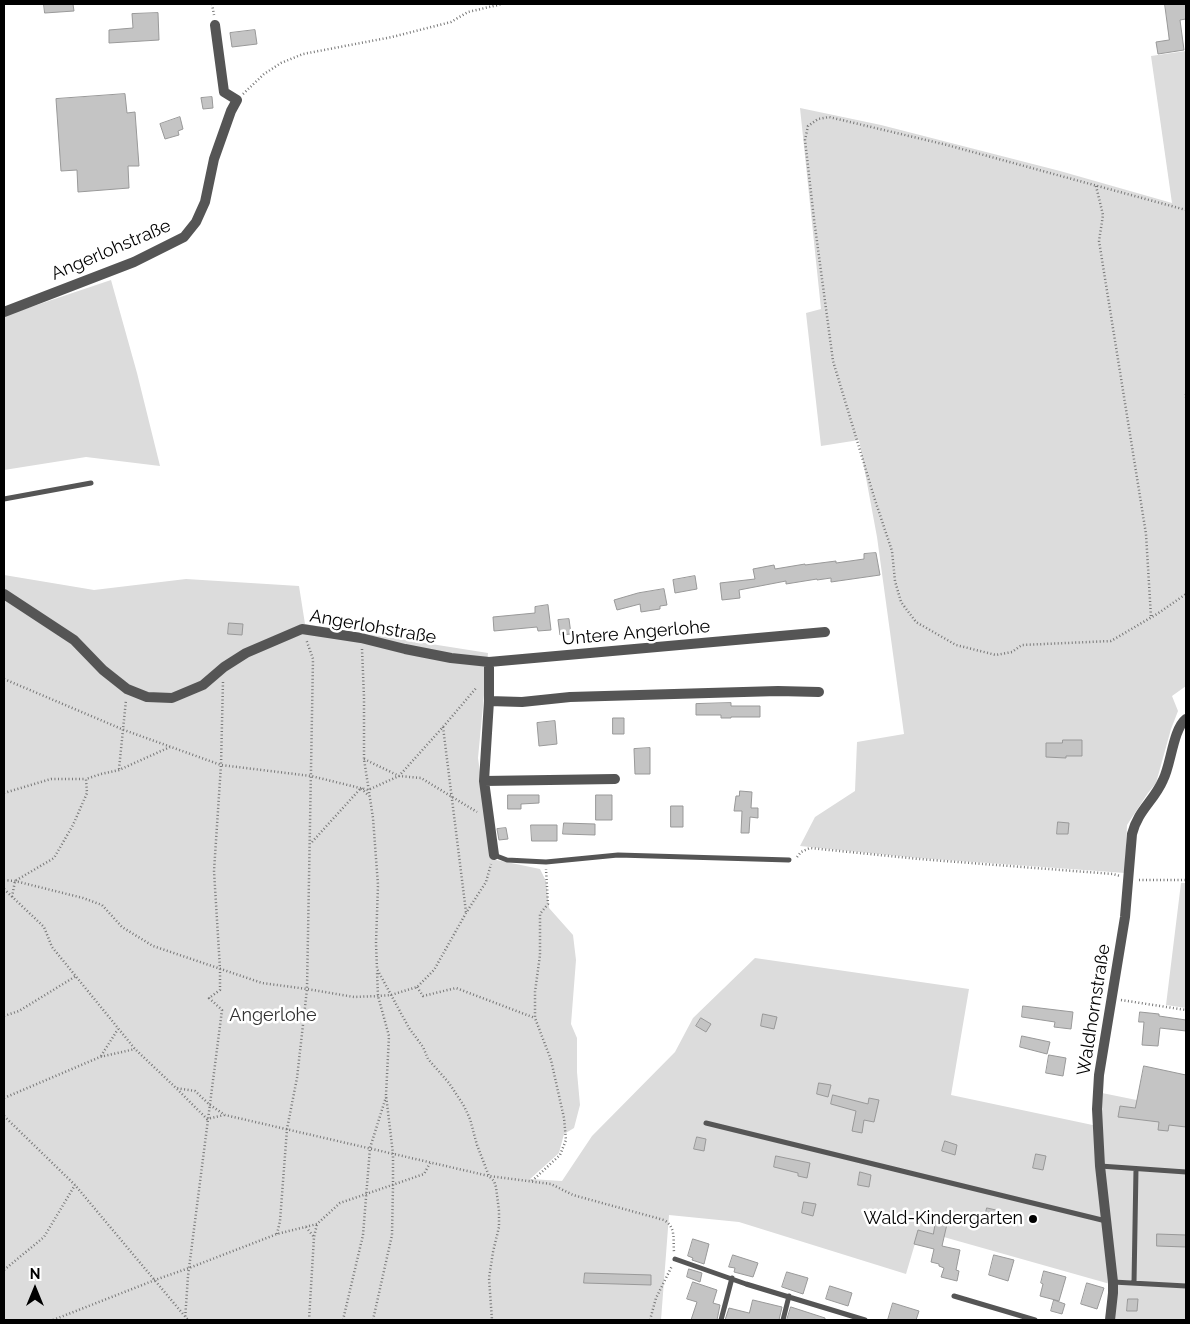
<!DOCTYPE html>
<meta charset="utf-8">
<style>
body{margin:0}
#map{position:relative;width:1190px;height:1324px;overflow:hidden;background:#fff;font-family:Raleway,sans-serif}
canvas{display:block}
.frame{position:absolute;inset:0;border:5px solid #000;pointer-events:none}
.north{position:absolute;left:10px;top:1264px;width:50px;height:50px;-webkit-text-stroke:4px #fff;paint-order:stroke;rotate:0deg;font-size:14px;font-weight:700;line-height:20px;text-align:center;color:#000}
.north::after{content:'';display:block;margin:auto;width:18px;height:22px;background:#000;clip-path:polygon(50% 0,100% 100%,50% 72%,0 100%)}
</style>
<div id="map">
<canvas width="1190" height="1324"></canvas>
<div class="frame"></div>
<div class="north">N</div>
</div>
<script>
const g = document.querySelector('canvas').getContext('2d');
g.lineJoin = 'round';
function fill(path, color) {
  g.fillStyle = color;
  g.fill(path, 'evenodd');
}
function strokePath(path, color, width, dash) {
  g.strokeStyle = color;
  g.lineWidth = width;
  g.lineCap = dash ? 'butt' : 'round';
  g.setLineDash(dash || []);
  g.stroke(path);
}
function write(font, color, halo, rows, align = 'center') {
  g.font = font + ' Raleway,sans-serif';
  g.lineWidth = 5;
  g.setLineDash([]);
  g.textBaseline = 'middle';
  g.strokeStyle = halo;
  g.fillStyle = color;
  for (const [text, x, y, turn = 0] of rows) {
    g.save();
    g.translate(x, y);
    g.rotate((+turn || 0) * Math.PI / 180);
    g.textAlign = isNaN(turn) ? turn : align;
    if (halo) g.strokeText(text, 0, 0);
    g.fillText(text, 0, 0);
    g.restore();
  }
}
fill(new Path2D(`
 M1186 51V686L1172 696 1178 711 1171 729 1156 783 1148 793 1127 825 1125 873 919 858 800 846 815 817 855 791 857 742 904 734 877 537 859 440 821 446 806 313 821 309 800 108 881 125 1060 171 1172 203 1151 56Z
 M111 280 137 373 160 466 86 457 4 470V316Z
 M4 575 94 590 186 579 299 586 305 624 488 653 478 758 492 859 540 869 546 881 549 908 573 935 576 960 571 1024 577 1038V1072L580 1105 574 1128 564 1134 559 1153 530 1179 562 1181 592 1136 675 1052 693 1018 755 958 969 989 951 1095 1102 1127V1093L1186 1110V1320H1105L1110 1284 919 1230 906 1274 739 1222 669 1215 661 1320H4Z
 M1181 883H1186V1008L1166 1005Z`), '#dcdcdc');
const building = new Path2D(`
 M44 4H73L74 11 45 13Z
 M1165 4H1186V19L1180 20 1184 50 1158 54 1156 42 1169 40Z
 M158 13 159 40 109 43V30L133 28 132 14Z
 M255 30 257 44 232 47 230 33Z
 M125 94 127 113 135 112 139 166H128L129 188 78 192 77 170 61 171 56 99Z
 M212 97 213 108 203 109 201 98Z
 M180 117 183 129 178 131 179 135 165 139 160 124Z
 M876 553 880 575 831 582V578L817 580V579L786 584V581L739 590 740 598 722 600 720 583 755 579 753 569 774 565 775 569 805 564V565L836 561V563L864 559V554Z
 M695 576 697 589 675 593 673 580Z
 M664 589 667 605 660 606V609L641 612 640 604 617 610 614 600 638 593Z
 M548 605 551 630 538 631 537 627 494 631 493 617 535 613V607Z
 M569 619 571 634 560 635 558 620Z
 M229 623 243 624 242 635 228 634Z
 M731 703V706H760V717H731V718H721V715H696V704Z
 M613 718H624V734H613Z
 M555 721 557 744 539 746 537 723Z
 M1063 740H1082V756H1066V758L1046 757V743H1062Z
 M650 748V774H635L634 749Z
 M740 791 752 792 751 808H758V818L750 817 749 833H741L742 811H734L736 796H739Z
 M508 795H539V803L521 804V809H508Z
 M596 795H612V820H596Z
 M671 806H683V827H671Z
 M1058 822 1069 823 1068 834H1057Z
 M564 823 595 824V835L563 834Z
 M531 825H557V841H532Z
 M506 828 508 839 499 840 497 829Z
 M1023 1006 1073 1012 1071 1029 1054 1027 1055 1022 1022 1017Z
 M1140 1012 1159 1014V1016L1186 1020V1031L1160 1028 1158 1046 1142 1045 1144 1022H1139Z
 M763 1014 777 1017 774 1029 761 1026Z
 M701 1018 711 1024 706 1032 696 1026Z
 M1022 1036 1050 1042 1047 1054 1020 1047Z
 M1049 1055 1066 1058 1063 1076 1046 1073Z
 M1144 1066 1186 1075V1127L1169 1125 1168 1131 1158 1130 1159 1122 1118 1117 1120 1106 1135 1108Z
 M819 1083 831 1085 828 1097 817 1094Z
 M833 1095 868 1104 869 1098 879 1100 874 1122 864 1120 862 1133 852 1131 856 1111 831 1104Z
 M697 1137 706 1139 704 1151 694 1149Z
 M945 1141 957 1145 955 1155 942 1151Z
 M1036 1154 1046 1156 1043 1170 1033 1168Z
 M776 1156 810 1163 807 1178 798 1176V1173L774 1167Z
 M860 1172 871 1175 869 1187 858 1185Z
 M804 1202 816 1204 813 1216 802 1213Z
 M987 1208 996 1210 993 1223 984 1222Z
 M936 1221 947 1224 942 1246 960 1250 956 1270 959 1271 957 1281 941 1277 944 1268 939 1266V1264L931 1262 934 1249 914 1244 918 1230 933 1234Z
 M1157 1234 1186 1235V1247L1157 1246Z
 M693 1239 709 1244 704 1264 692 1260 693 1258 688 1256Z
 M733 1255 758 1263 753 1277 734 1272 735 1268 729 1267Z
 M994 1255 1014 1260 1008 1281 989 1275Z
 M689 1269 702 1273 700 1282 687 1277Z
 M1044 1271 1066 1277 1059 1301 1040 1296 1043 1284 1041 1283Z
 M787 1272 808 1278 803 1294 782 1287Z
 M585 1273 651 1275V1285L584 1283Z
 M693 1282 717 1290 713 1303 720 1305 717 1320H691L697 1302 687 1299Z
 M1087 1283 1104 1288 1097 1309 1081 1304Z
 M830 1286 852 1293 848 1306 826 1299Z
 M1128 1299H1138L1137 1311H1127Z
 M753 1300 782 1307 779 1320H725L729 1308 749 1313Z
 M1054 1300 1065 1304 1062 1314 1051 1311Z
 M893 1303 919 1311 916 1320H888Z
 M791 1307 825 1318V1320H787Z`);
fill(building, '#c4c4c4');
strokePath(building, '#999', 1);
strokePath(new Path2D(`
 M212 4 214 15
 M243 94 264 74 281 63 303 54 392 37 451 22 468 12 502 4
 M1096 186 1103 215 1099 241 1146 534 1151 617
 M1186 210 947 145 829 117 818 119 808 126 805 140 814 219 833 361 875 500 892 551 895 581 901 602 916 622 956 645 996 655 1012 652 1022 645 1111 641 1157 614 1186 594
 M1186 394V398
 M362 649 364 697V759L373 818 378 885 376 943 377 969 409 1028 423 1047 428 1059 449 1083 464 1106 470 1119 477 1145 489 1176 494 1181 496 1187 499 1211V1227L493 1252 489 1278 492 1320
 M4 679 124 730 221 765 311 776 368 790 399 776 443 727 477 687
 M443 727 466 912
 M364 759 399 776 421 778 477 812
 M119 769 126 700
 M4 793 51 779H86
 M312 842 361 788 369 796
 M797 857 801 852 810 848 919 859 1113 874 1120 876
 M4 880 15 881 83 898 102 905 122 927 153 946 262 983 307 989 354 997 378 996 391 995 417 987 434 970 466 913 486 882 491 864
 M1139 880H1186
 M4 889 44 927 52 947 135 1049 176 1088 195 1091 210 1105 225 1115 489 1176 551 1184 573 1195 664 1220C676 1227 673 1239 674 1252
 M12 897 15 881 54 858 73 825 87 793 86 779 101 774 119 770 170 747
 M417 987 423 996 456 988 535 1018
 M1121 1000 1186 1010
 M4 1016 19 1011 76 976
 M101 1056 118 1029
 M177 1089 207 1119 224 1115
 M4 1098 100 1057 135 1049
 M4 1116 75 1185 188 1320
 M532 1181 560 1155 566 1140 564 1118 551 1060 535 1018V992L540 955V914L548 904 546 869
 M306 1227 314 1237
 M277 1234 280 1221 287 1129 297 1078 307 989 313 659 306 639
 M4 1270 44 1237 75 1185
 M53 1320 155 1280 189 1268 277 1234 317 1224 340 1203 424 1174 430 1163
 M185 1320 188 1276 222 1010 209 998 220 990V969L214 871 221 765 223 681
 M309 1320 314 1237 317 1224
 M343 1320 363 1235 370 1148 386 1097
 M373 1320 392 1235 393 1186V1154L386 1095 389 1036 378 996 377 971
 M650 1320 656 1298 672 1266`), '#777', 2.5, [1, 2.5]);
strokePath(new Path2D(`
 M4 499 91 483
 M494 855 507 860 546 862 618 855 789 860
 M706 1123 1106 1221
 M1100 1166 1186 1172
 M675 1259 746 1284 865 1320
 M1113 1282 1186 1286
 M1134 1283 1136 1169
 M954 1296 1035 1320
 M721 1320 732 1278
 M783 1320 789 1296`), '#555', 5);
strokePath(new Path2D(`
 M4 312 134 262 184 237 196 222 205 202 214 159 231 111 237 100 224 92 215 25
 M4 594 74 640 103 670 127 689 147 697 172 698 203 685 224 667 246 653 302 629 361 638 405 649 451 658 489 662 825 632
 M489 662V701L484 781 494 855
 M489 701 522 702 570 697 778 691 819 692
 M484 781 615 779
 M1110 1320 1113 1293V1282L1100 1166 1097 1109 1099 1075 1125 917 1132 834C1138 810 1154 801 1163 780 1171 765 1173 729 1186 719`), '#555', 10);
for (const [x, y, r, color] of [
 [1033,1219,5,"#000"]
]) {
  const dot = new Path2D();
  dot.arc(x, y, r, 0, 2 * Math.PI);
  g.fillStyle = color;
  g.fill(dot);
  strokePath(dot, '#fff', 2);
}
write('18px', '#000', '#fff', [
 ["Angerlohstraße",111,250,-23],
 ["Angerlohstraße",373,627,10],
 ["Untere Angerlohe",636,633,-5],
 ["Waldhornstraße",1094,1010,-81]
]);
write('18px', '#333', '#fff', [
 ["Angerlohe",273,1016]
]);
write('18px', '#000', '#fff', [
 ["Wald-Kindergarten",1023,1219]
], 'right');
</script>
